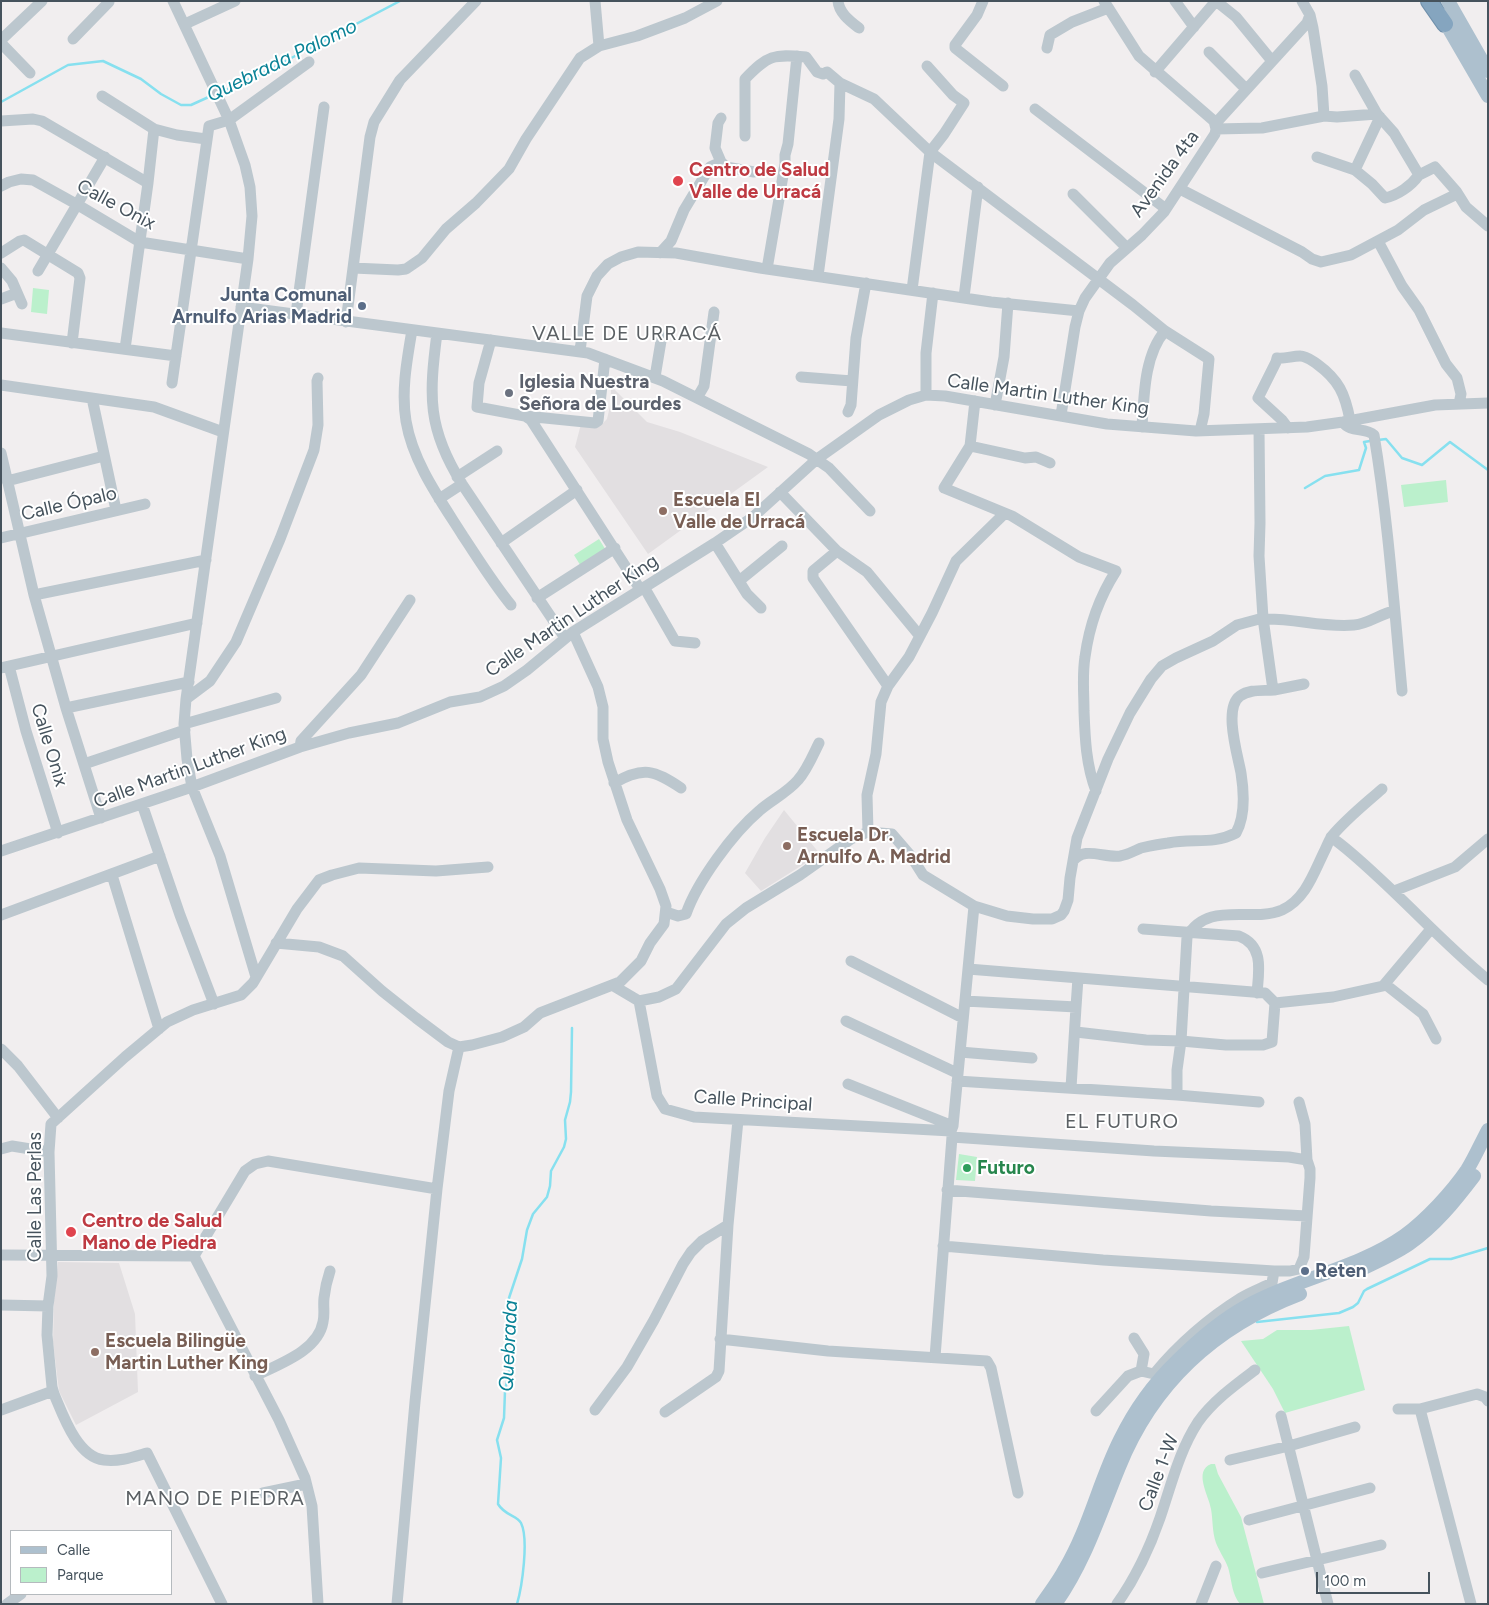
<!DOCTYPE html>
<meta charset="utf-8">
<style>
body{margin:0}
#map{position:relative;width:1489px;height:1605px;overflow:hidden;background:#f1eeef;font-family:Figtree,sans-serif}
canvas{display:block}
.frame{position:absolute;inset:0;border:2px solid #46535d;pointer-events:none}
.legend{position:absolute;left:10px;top:1530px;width:162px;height:65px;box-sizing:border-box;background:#fff;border:1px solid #b5babe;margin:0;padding:6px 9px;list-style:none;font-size:15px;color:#46535d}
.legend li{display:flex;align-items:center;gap:10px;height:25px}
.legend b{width:25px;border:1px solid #b5babe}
.scale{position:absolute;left:1316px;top:1572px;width:114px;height:22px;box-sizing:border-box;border:2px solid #46535d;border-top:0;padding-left:6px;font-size:15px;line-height:18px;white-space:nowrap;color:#46535d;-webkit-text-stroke:4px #fff;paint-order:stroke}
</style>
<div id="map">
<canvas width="1489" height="1605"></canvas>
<div class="frame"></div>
<ul class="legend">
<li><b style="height:6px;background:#adc0ce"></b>Calle</li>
<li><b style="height:14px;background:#bbf0cc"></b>Parque</li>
</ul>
<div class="scale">100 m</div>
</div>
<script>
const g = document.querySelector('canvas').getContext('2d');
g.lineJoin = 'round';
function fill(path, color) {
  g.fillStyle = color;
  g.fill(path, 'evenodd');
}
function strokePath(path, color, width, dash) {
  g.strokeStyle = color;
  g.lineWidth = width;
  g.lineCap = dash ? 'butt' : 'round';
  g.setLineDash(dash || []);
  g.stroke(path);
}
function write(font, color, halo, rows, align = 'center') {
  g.font = font + ' Figtree,sans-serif';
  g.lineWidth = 4;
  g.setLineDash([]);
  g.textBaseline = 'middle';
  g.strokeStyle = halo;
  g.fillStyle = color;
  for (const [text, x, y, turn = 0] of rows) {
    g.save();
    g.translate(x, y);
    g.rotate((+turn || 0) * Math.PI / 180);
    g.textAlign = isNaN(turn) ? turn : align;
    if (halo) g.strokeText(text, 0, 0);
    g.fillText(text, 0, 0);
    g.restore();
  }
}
fill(new Path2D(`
 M611 386 647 422 680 432 768 467 648 554 575 447 581 424H602L607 419 611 402Z
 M784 810 820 854 761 891 745 873 765 838Z
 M58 1262 119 1263 135 1314 138 1392 76 1425 59 1391 53 1342 54 1300Z`), '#e2dfe1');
fill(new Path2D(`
 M33 288 49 290 47 314 31 312Z
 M1446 480 1448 502 1404 507 1401 485Z
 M599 539 607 552 582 568 574 555Z
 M959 1154 977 1157 975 1181 956 1180Z
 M1349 1326 1365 1390 1285 1413 1273 1389 1241 1341 1263 1339 1277 1330H1311Z
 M1211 1464H1215L1218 1474 1241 1517 1264 1604H1240C1232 1594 1232 1583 1229 1571 1227 1562 1220 1553 1216 1543 1212 1532 1213 1520 1211 1509 1209 1496 1193 1471 1211 1464Z`), '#bbf0cc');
strokePath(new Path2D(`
 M221 92 257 76 400 1
 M1 102 68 65 103 61 141 79 161 94 181 105H191L213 95
 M1378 440 1386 439 1402 458 1422 465 1450 442 1488 470
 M1305 488 1325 476 1359 470 1366 448 1364 442 1370 441
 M1257 1322 1339 1313 1353 1307 1358 1303 1364 1291 1367 1289 1430 1259H1451L1488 1248
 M517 1604C522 1587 529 1539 521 1523 517 1515 505 1516 498 1504L501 1458 497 1440 504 1418 505 1391 509 1371 510 1362 506 1344 509 1298 522 1259 527 1230 533 1214 547 1197 550 1186 551 1171 564 1147 566 1139 565 1120 570 1102 571 1092 572 1028`), '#87e0ef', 2.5);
const highway = new Path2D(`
 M1429 1 1445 24`);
strokePath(highway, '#7090ab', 18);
strokePath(new Path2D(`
 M173 1 229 120 245 165 250 187 252 216 248 259 186 699 184 724 187 759 192 787 220 856 256 977
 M595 1 599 46
 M838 1C839 13 850 21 859 28
 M983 1 977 15 955 45V48L1003 86
 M1175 1 1194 27
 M1302 1 1310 15 1313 28 1322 86 1324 116
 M185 24 235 1
 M73 39 109 2
 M1 40 42 1
 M1 43 30 73
 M1047 48 1050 35 1072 22 1108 8
 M1209 52 1246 89
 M1155 72 1216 1 1236 17 1272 61
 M1355 75 1377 114 1394 133 1419 175 1435 167 1456 191 1466 207 1488 226
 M102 96 154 129 177 135 206 139
 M1035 109 1166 209
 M1 121 33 119 42 121 148 183
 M1215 124 1307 23 1310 15
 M1216 129 1262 128 1324 116 1337 117 1377 114
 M745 136V79C768 55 773 54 806 57L817 72 823 74 827 72 840 83 874 99 930 152 1133 305 1165 331 1209 359 1204 414 1200 431
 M1317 157 1355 170 1372 184 1385 198C1398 195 1411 186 1419 175
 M721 162 715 148 718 123 721 118
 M1355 170 1380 117
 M1 186 9 182 21 179 33 180 78 205 140 242 248 259
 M1180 189 1302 252 1312 259 1321 262 1351 255 1398 230 1424 210 1457 194
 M1073 194 1127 248
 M1378 241 1402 286 1419 310 1446 364 1457 378 1461 394 1459 404
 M1 253 20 241 24 240 78 273 80 278 72 343
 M660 253 671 241 684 210 710 167 721 162 726 167 754 172
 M1 268 12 281 22 304
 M353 268 398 270 406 269 422 258 446 229 476 203 509 169 526 139 580 58 599 46 637 36 685 18 717 1
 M767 269 785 164V155L788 144 797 56
 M38 271 105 157
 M818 276 839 119 840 83
 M912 290 930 152 944 134 964 103 953 95 927 66
 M964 297 978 187
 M1 299 17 293
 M241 307 588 353 663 381 809 454 829 468 870 511
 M296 314 324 107
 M346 322 370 137 374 122 400 80 476 1
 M412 330C407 360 401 391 406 421 413 463 441 501 463 536 479 560 493 583 511 605
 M1 333 176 356
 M437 333C429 396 427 428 462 484L565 638
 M491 340 479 383 477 407 525 416 595 423 598 421 605 359
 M125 349 148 183 154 129
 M580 351 587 296 597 276 608 264 621 257 638 252 676 253 760 268 991 302 1079 311
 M655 377 662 335
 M801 377 852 381
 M172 383 209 126 229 120 309 62
 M1 385 154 407 223 432
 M926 395V353L933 293
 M92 398 116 510
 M697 398 704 386 714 312
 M975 401 970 446 944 488 1012 516 1079 557 1116 571C1100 596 1089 627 1085 657 1082 675 1084 693 1084 711 1085 738 1086 765 1096 791
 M995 405 1004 357 1008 303
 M848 412 851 405 856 338 866 283
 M1061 415 1075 327 1079 311 1085 298 1110 263 1142 235 1164 212 1215 134 1216 129 1214 121 1139 56 1104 1
 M525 416 531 420 640 589
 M1343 422C1350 433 1365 427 1374 435 1388 519 1394 605 1402 691
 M1142 427C1144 397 1144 355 1165 331
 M1288 428 1282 420 1258 398 1276 362 1277 358C1285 359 1292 356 1300 356 1307 356 1312 361 1317 364 1339 380 1345 394 1350 420
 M1259 429 1260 523 1259 556 1263 618 1273 690
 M970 446 1025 458 1036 457 1050 463
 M1 453 34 595 66 708 101 818
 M457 477 497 451
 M7 481 104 456
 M780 492 837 551 867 572 919 635
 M439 499 462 484
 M1 538 145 504
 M501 543 577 490
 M715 543 747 594 761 608
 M837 551 813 571V578L888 686
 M739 581 782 546
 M644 587 675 641 695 643
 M34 595 206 560
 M537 598 615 548
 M1264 619C1294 618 1324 628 1354 625 1368 624 1380 614 1394 611
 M9 666 26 731 58 833
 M1 668 197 623
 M186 699 210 681 236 642 280 539 314 450 318 425 317 381 318 378
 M66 708 189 682
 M184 724 276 698
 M300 747 301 741 361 675 410 600
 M84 764 185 730
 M614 783C643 766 654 770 681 788
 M142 804 180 915 214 1004
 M868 832 867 795 876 754 881 702 888 686 909 657 932 613 956 561 1004 514
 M1331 837C1348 849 1363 863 1378 877 1415 911 1449 948 1488 980
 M1 851 192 787 300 747 349 733 398 723 450 702 480 697 504 686 527 670 573 632 715 543 753 517 817 459 879 415 909 400 926 395 945 396 1107 424 1196 431 1307 427 1343 422 1435 405 1488 403
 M1073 861C1084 846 1103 858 1120 856 1127 855 1134 851 1141 848 1150 846 1159 844 1168 843 1193 838 1212 845 1236 833 1245 817 1244 792 1241 773 1238 756 1223 708 1240 696 1250 689 1262 691 1274 690 1284 688 1294 686 1304 684
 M112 875 159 1029
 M1394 891 1455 867 1488 839
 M666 912 678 916 686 914C697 882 733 833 759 811 771 800 787 793 798 780 807 770 813 755 819 743
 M1 915 160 856
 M1143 929 1239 936C1264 946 1259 970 1257 993
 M276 943 319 947 343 956 382 991 416 1018 448 1042 459 1047 472 1045 502 1037 524 1027 540 1013 620 982 641 961 650 943 664 924 666 906 660 889 627 820 608 762 603 739V707L598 687 573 632
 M851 961 963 1018
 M968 969 1265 993 1275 1003 1272 1042 1263 1045H1226L1181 1041 1146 1040 1076 1032
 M1385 984 1423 1014 1436 1039
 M612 985 639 1001 659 997 676 989 726 924 746 908 800 875 851 839 868 832 892 834 911 856 923 875 974 906 1007 916 1033 919H1052L1061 915 1064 911 1068 900 1070 878 1077 838 1088 810 1108 759 1130 713 1151 679 1162 666 1176 658 1213 641 1237 625 1263 618
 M639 1001 657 1096 665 1109 694 1117 951 1131
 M965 1001 1076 1007 1078 978
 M1275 1003 1333 997 1383 986 1431 929
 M846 1021 957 1073
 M1 1049 18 1066 58 1118
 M960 1052 1032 1058
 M957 1081 1177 1095 1259 1102
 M848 1084 953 1126
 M1071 1088 1076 1007
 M1177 1095V1070L1181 1041 1187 937C1207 900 1251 923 1282 910 1306 899 1314 872 1325 850 1327 846 1329 840 1332 836 1346 819 1365 804 1382 789
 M952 1137 1154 1151 1289 1157 1307 1160
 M1 1149 12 1146 49 1152
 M947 1190 1211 1211 1307 1216
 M943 1246 1103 1260 1274 1271H1290L1299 1269 1304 1257 1310 1178V1169L1307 1160 1305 1124 1299 1102
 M1 1255 194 1256
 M194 1256 279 1420 305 1478 312 1506 318 1604
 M194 1256 245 1171 255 1164 268 1161 437 1189
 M1 1305 48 1306
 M1134 1338 1144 1354 1141 1371
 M720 1339 828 1351 987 1361 991 1368 1018 1493
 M935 1357 952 1137 951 1131 953 1126 974 906
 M1154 1374C1178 1345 1209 1318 1241 1298 1251 1292 1262 1288 1272 1283L1274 1271
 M255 1376C279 1364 318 1351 323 1322 325 1314 323 1306 324 1298 325 1289 327 1280 330 1271
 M1398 1409H1420L1477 1394 1485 1397 1488 1401
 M1420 1409 1471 1604
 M1 1410 53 1391
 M595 1410 627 1367 654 1320 683 1264 691 1252 702 1241 728 1225
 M1096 1411 1128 1376 1141 1371 1154 1374 1158 1379
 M665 1412 716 1377 719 1371 728 1225 738 1120
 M1281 1416 1328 1604
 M1230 1460 1289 1446 1355 1427
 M263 1493 306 1484
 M1249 1520 1370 1488
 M1262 1573 1381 1545
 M7 1604 21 1594
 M222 1604 147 1453C133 1457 119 1462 104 1460 77 1457 63 1415 54 1394L52 1387 47 1335 48 1306 52 1276 49 1152 51 1124 125 1057 167 1022 193 1010 241 995 253 983 297 909 319 880 332 875 359 868 436 871 488 867
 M397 1604 415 1402 437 1189 449 1091 459 1047
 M1117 1604C1136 1577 1149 1550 1160 1518 1171 1486 1179 1451 1198 1422 1213 1401 1235 1385 1255 1370
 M1201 1604 1216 1566`), '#bcc7ce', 11);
strokePath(new Path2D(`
 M1448 1 1488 71
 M1441 15 1488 96
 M1357 1271C1374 1263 1393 1255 1409 1244 1435 1226 1455 1201 1474 1176
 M1042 1604C1050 1592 1059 1581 1065 1569 1089 1529 1099 1482 1120 1440 1134 1411 1154 1383 1177 1361 1198 1340 1220 1321 1245 1307 1295 1279 1357 1269 1404 1236 1426 1220 1452 1192 1467 1170 1475 1157 1481 1143 1488 1130
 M1055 1604C1085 1562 1100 1513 1119 1467 1153 1383 1216 1326 1300 1294`), '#adc0ce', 14);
strokePath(highway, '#85a5bf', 16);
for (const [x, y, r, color] of [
 [678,181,6,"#e0444e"],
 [362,306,5,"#5c6f8a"],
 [509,393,5,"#6b7280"],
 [663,511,5,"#8d6e63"],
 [787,846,5,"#8d6e63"],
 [967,1168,5,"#2e9e5b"],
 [71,1232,6,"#e0444e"],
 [1305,1271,5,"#5c6f8a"],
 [95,1352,5,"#8d6e63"]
]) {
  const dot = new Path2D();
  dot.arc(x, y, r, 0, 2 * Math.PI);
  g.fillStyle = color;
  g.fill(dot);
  strokePath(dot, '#fff', 2);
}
write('bold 19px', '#be3a42', '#fff', [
 ["Centro de Salud",689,170],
 ["Valle de Urracá",689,192],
 ["Centro de Salud",82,1221],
 ["Mano de Piedra",82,1243]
], 'left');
write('19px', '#46535d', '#fff', [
 ["Avenida 4ta",1165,174,-54],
 ["Calle Onix",116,205,28],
 ["Calle Martin Luther King",1048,395,8],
 ["Calle Ópalo",69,504,-13],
 ["Calle Martin Luther King",572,616,-34],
 ["Calle Onix",49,745,73],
 ["Calle Martin Luther King",190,768,-20],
 ["Calle Principal",753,1101,4],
 ["Calle Las Perlas",35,1197,-90],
 ["Calle 1-W",1159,1473,-69]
]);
write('bold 19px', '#4e5e75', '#fff', [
 ["Junta Comunal",352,295],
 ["Arnulfo Arias Madrid",352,317],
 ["Reten",1315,1271,"left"]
], 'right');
write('bold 19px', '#5b616d', '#fff', [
 ["Iglesia Nuestra",519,382],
 ["Señora de Lourdes",519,404]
], 'left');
write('bold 19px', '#785e54', '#fff', [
 ["Escuela El",673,500],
 ["Valle de Urracá",673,522],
 ["Escuela Dr.",797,835],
 ["Arnulfo A. Madrid",797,857],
 ["Escuela Bilingüe",105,1341],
 ["Martin Luther King",105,1363]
], 'left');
write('bold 19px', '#27864d', '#fff', [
 ["Futuro",977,1168]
], 'left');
write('italic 20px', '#098296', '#fff', [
 ["Quebrada Palomo",282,61,-26],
 ["Quebrada",509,1346,-87]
]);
g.letterSpacing = '1px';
write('20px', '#5b6064', '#fff', [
 ["VALLE DE URRACÁ",627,334],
 ["EL FUTURO",1122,1122],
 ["MANO DE PIEDRA",215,1499]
]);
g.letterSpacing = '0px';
</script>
